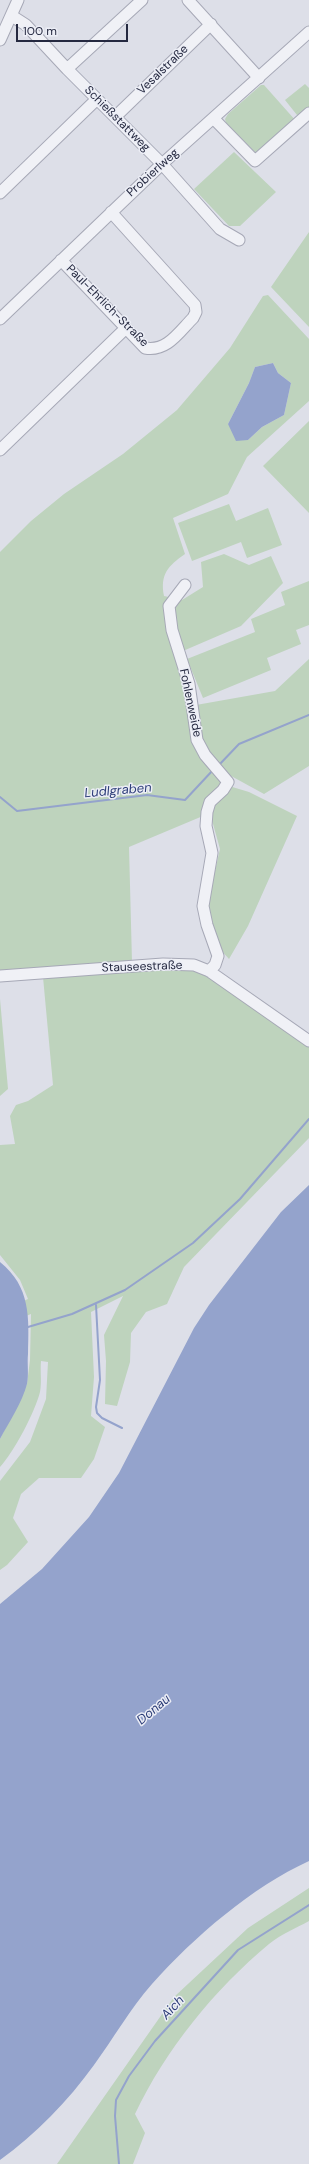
<!DOCTYPE html>
<meta charset="utf-8">
<style>
body{margin:0}
#map{position:relative;width:309px;height:2164px;overflow:hidden;background:#dddfe8;font-family:"DM Sans",sans-serif}
canvas{display:block}
.scale{position:absolute;left:16px;top:24px;width:112px;height:18px;box-sizing:border-box;border:2px solid #252940;border-top:0;padding-left:5px;font-size:12px;line-height:14px;white-space:nowrap;color:#252940;-webkit-text-stroke:3px #eceef6;paint-order:stroke}
</style>
<div id="map">
<canvas width="309" height="2164"></canvas>
<div class="scale">100 m</div>
</div>
<script>
const g = document.querySelector('canvas').getContext('2d');
g.lineJoin = 'round';
function fill(path, color) {
  g.fillStyle = color;
  g.fill(path, 'evenodd');
}
function strokePath(path, color, width, dash) {
  g.strokeStyle = color;
  g.lineWidth = width;
  g.lineCap = dash ? 'butt' : 'round';
  g.setLineDash(dash || []);
  g.stroke(path);
}
function write(font, color, halo, rows, align = 'center') {
  g.font = font + ' "DM Sans",sans-serif';
  g.lineWidth = 3;
  g.setLineDash([]);
  g.textBaseline = 'middle';
  g.strokeStyle = halo;
  g.fillStyle = color;
  for (const [text, x, y, turn = 0] of rows) {
    g.save();
    g.translate(x, y);
    g.rotate((+turn || 0) * Math.PI / 180);
    g.textAlign = isNaN(turn) ? turn : align;
    if (halo) g.strokeText(text, 0, 0);
    g.fillText(text, 0, 0);
    g.restore();
  }
}
fill(new Path2D(`
 M305 84 309 88V108L303 114 297 115 285 100Z
 M261 85H264L296 121 256 153 226 123 225 119 228 114Z
 M234 152 276 192 240 226H229L194 189Z
 M309 232V327L271 287Z
 M268 295 309 339V401L247 457 228 494 173 518 185 554C168 566 160 574 164 596L182 600 203 587 201 562 224 554 249 565 271 556 283 583 241 626 176 654 189 700 194 742 229 786 249 792 297 816 248 926 229 959 220 949 207 906 220 849 210 813 129 847 132 962 0 972V552L31 521 64 494 123 454 177 410 230 348 263 296ZM273 363 278 373 291 383 284 415 262 427 248 440 228 424 249 383 255 367Z
 M309 421V513L263 466Z
 M229 504 236 521 268 508 282 545 247 558 241 542 192 561 178 523Z
 M309 581V625L296 630 301 644 267 658 271 670 203 698 187 659 255 632 251 619 285 605 281 592Z
 M309 659V766L264 794 222 771 202 748 196 705 275 691Z
 M161 968 190 970 209 977 309 1046V1138L184 1267 167 1304 146 1312 131 1333 130 1362 117 1406 105 1404 106 1361 104 1335 123 1296 91 1312 94 1377 91 1416 105 1427 94 1459 81 1478H39L21 1494 13 1518 28 1542 7 1565 0 1570V1481L30 1442 46 1399 48 1362 41 1361C40 1371 42 1382 40 1392 35 1412 14 1452 0 1467V1439L27 1384 30 1360 31 1314 26 1316 21 1302 28 1299 20 1280 0 1255V1145L15 1144 10 1116 16 1105 28 1101 53 1085 43 977Z
 M0 999 8 1089 0 1096Z
 M309 1888V1921C296 1928 280 1935 269 1944 214 1990 166 2049 135 2114L145 2133 133 2164H57L174 1997 248 1928Z`), '#bed3bd');
fill(new Path2D(`
 M273 363 278 373 291 383 284 415 262 427 248 440 236 441 228 424 249 383 255 367Z
 M309 1185V1861C252 1887 194 1937 152 1984 130 2009 113 2039 94 2065 68 2101 36 2134 0 2160V1604L42 1569 89 1517 119 1473 194 1328 209 1305 281 1212Z
 M0 1262C31 1287 29 1318 28 1354 27 1363 29 1375 27 1384 22 1403 9 1422 0 1439Z`), '#94a3cc');
strokePath(new Path2D(`
 M218 766 239 744 309 715
 M0 797 17 811 147 795 185 800 213 770
 M96 1305 100 1380 96 1407 97 1413 102 1418 122 1428
 M28 1327 72 1314 125 1290 193 1243 240 1199 309 1119
 M119 2164 115 2116 116 2100 129 2076 155 2041 238 1950 309 1905`), '#94a3cc', 2);
const minor = new Path2D(`
 M188 0 259 78
 M12 16 26 25 67 69 162 164 220 229 239 240
 M0 40 18 0
 M67 69 142 0
 M115 117 211 24
 M214 119 255 161 309 113
 M0 193 97 99
 M61 260 145 348C167 352 179 332 193 318L196 312 195 305 111 212
 M0 319 162 164 309 32
 M0 450 126 328
 M185 585 169 606 172 630 189 684 197 740 205 755 228 782 223 790 210 802 207 812 206 826 212 853 203 906 207 925 218 956 215 965 209 971
 M0 976 163 964 194 965 209 971 309 1041`);
strokePath(minor, '#a6a8b6', 13);
strokePath(minor, '#f0f1f6', 11);
write('12px', '#252940', '#eceef6', [
 ["Vesalstraße",163,70,-44],
 ["Schießstattweg",117,119,45],
 ["Probierlweg",153,173,-42],
 ["Paul-Ehrlich-Straße",107,306,45],
 ["Fohlenweide",190,703,78],
 ["Stauseestraße",142,967,-2]
]);
write('italic 13px', '#2c3d78', '#eceef6', [
 ["Ludlgraben",118,791,-5],
 ["Donau",154,1710,-40],
 ["Aich",173,2008,-47]
]);
</script>
